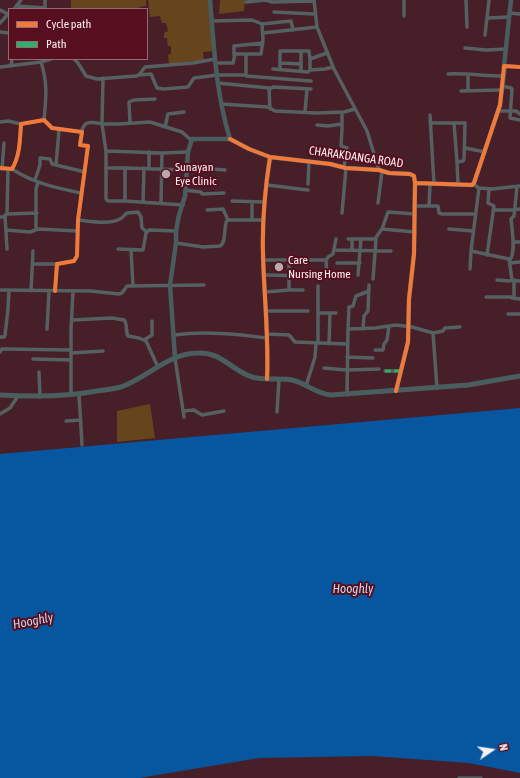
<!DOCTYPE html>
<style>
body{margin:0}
#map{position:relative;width:520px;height:778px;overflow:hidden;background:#461f28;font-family:"Asap Condensed",sans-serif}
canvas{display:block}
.legend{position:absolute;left:8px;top:8px;width:140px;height:52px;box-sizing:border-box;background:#570e1f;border:1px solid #986973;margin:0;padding:5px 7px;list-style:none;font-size:12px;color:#faf1f1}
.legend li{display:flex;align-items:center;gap:8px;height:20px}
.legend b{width:20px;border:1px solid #986973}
.north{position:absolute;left:472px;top:730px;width:40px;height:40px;-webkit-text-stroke:3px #570e1f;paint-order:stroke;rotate:77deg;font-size:11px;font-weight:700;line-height:16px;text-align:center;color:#faf1f1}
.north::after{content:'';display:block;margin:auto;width:14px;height:18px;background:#faf1f1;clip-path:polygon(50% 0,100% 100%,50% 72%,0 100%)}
</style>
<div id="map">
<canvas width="520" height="778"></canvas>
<ul class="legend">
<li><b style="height:5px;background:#f17a3a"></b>Cycle path</li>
<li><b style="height:5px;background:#2db169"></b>Path</li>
</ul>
<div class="north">N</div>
</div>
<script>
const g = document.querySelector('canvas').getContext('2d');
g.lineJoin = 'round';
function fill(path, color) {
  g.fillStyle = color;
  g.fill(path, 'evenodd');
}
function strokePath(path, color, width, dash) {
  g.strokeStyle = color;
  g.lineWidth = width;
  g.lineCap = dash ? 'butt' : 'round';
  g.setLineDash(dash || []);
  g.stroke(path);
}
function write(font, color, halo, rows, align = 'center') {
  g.font = font + ' "Asap Condensed",sans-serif';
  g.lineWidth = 4;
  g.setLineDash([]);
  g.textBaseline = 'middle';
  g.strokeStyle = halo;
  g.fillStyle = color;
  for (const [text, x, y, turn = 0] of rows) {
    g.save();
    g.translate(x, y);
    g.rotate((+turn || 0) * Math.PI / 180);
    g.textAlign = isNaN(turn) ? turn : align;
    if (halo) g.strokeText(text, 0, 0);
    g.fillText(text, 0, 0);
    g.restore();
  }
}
fill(new Path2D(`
 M71 0H146V6L139 7V9H71Z
 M148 0H210L213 51 203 52 204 60 169 64 168 55 171 54V46H168L167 38H164V33L168 31 166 23H162L160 16 150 17Z
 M220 0H245L244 11 219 14Z
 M150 404 155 438 117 442V411Z`), '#67451c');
fill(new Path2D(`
 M520 408V773L469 763 372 756 259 758 139 778H0V454Z`), '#0757a0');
strokePath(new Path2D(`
 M314 0 317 27 334 69 367 131 379 170
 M404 0V16
 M466 0 467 27
 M246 2 266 0 272 2 314 1
 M17 6 45 8
 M14 9 21 0
 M45 9V0
 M0 10 8 14
 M274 12 314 14
 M509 13 520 14
 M487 18 509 17
 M212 21 252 20 262 24
 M0 23 9 13
 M0 32 9 33
 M263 33 317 27
 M485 35 489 0
 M465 48 486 50 506 49
 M246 54V76L311 81
 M234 55V46L263 43
 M74 59 78 63 86 76 97 79 136 76 139 75 145 67 193 63 215 59
 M41 62C48 84 46 98 44 120
 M216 63H233L235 54H261L263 39 262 24 291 21 293 30
 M280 63 301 64
 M11 66 12 59
 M505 66 520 67
 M0 67 41 62 51 59
 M273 69 308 72 310 70V59L327 53
 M280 70V51H309L310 59
 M310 70 325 69 333 67
 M301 71V51
 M448 74C466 73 485 76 503 76
 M139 75 151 74 157 88 164 89 188 87 194 78 217 75H245
 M468 75V91
 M218 83 269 88 270 109
 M502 86 511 88 512 89 510 118 520 120
 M270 89 273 87 311 89
 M461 91 501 90
 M221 104 268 107 275 111 317 113 344 112 355 109
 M498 111H516L520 114
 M305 112 307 89
 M342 112V129L341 146 347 148 344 167
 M430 115 434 184
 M0 122 8 121 21 124
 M130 123 129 102 134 100 155 99
 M430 123H465L464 159 463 161 457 162 458 185
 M454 123 457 162
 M317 125 328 126 342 124
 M165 127 168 114 184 112
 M59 130 56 165 85 172
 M82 132C83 120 92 122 102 124L103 78
 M465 148 485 152
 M106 151 162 153 188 152
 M187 167 225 170
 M0 168 12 169C20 156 20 139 21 124L44 120 52 128 82 132 80 145 88 146 78 220 77 256 74 261 57 264 55 291
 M106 168V199L108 201H125
 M125 168 187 170
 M149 168V152
 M2 169 4 143
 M12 169C33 183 57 188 81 193
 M35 180 40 165V158L50 159 52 164 56 165
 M308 184 309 161
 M473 184 479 188 471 251 509 259 512 280 520 281
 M267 185 308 190
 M479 188 492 189 520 186
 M185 190 201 192 202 194 224 193
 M232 201 264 202
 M143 202 144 168
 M161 203 162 153
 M378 203 382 171
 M183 205 125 201V168H106V151L102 124H119L150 122 182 132 191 140
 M415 206H438L439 213 442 214H475
 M429 206 430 184
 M207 210 223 209 228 220
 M493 210H514L520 209
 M342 213 346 168
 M7 214 37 213
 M5 216 7 249
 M0 217H3L7 214 8 169
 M78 220C89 221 110 225 120 219 123 218 124 215 127 213L138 212 141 217 142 228 147 232
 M252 220V202
 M36 229V189L38 182
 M382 229 388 212 415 214
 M449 229 473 231
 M6 230 30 232 38 229 77 231
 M348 239H375L381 230 382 229 415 232
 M513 242H520
 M176 243 203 247 220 246C227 242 223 228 227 220H264
 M118 249 143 250 146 233 149 230 176 231
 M131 250 133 286
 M334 250 391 251
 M352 250V239
 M487 255 494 206 488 203 489 189
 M263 260H326L327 278
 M289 260V290H303
 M510 260C516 252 512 230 511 219L514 216 517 187
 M326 261 328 257 333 254 336 239
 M337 263H360
 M510 263 520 262
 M33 264H57
 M470 269 471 251
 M264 275 311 276
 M358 275 361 239
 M373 279 376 239
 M497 280 510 281 512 280
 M318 286V343
 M0 290 91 291 119 294 122 293 127 286 204 285
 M31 291 33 251
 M265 292 289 290
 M486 297H514V281
 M512 298 520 299
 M266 311H308
 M318 313H336
 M508 314H520
 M72 320 112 318 124 320C128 324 125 331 128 336L139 338 146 341 158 367
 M47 329 49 291
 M348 329 349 307 353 306 356 296 369 291
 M363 329 364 316 368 311 369 285
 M433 333 443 331 445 328 460 327
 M267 334 289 335 295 342 347 344
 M174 335C205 331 236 334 267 338
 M0 337H4L5 335 8 309 9 290
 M144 340 152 335V321
 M329 344 330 313
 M375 350H383L384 344 387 340 389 326
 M0 352 2 349H6L71 350
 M71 353 103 351
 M347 357 373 358
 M175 358 184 417
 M33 359 71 360
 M324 368 346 370 379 369
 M385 371H401
 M39 372 40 397
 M306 386 315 357 316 343
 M79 394 82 445
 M71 395V329L73 291
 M347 395 348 329 375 328 396 325 412 327 433 333 437 388
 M183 411 194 410 202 415 224 411
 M277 412 279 379
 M0 414 10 408 18 396
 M66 421 81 420
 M459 778H481`), '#556061', 3.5);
strokePath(new Path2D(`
 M210 0C214 47 216 94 230 139
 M504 66 511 0
 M175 358 170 285 176 243V231L179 215 185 196 188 152 192 139H230L249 149 270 157 330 164 346 168 379 170 389 173 410 174 414 176 415 183 472 185 474 183 500 105 505 66
 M267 379C269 337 264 296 263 254 262 221 265 189 270 157
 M396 391 408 342 409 299 414 254 415 183`), '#495d5e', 4.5);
strokePath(new Path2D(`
 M0 395C33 397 65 397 97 391 105 390 113 389 121 387 147 378 168 353 198 353 220 352 229 367 247 375 261 382 277 377 292 380 306 383 316 394 331 395L468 385 520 376`), '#4b5e5f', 5);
strokePath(new Path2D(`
 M385 371H401`), '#2db169', 3, [6, 3]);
strokePath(new Path2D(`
 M230 139 249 149 270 157 330 164 346 168 379 170 389 173 410 174 414 176 415 183 472 185 474 183 500 105 504 66 520 67
 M0 168 12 169C20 156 20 139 21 124L44 120 52 128 82 132 80 145 88 146 78 220 77 256 74 261 57 264 55 291
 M267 379C269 337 264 296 263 254 262 221 265 189 270 157
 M396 391 408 342 409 299 414 254 415 183`), '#f17a3a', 4);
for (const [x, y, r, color] of [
 [166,174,5,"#bba8ab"],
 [279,267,5,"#bba8ab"]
]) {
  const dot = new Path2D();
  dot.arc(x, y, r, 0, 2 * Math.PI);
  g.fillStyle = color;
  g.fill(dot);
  strokePath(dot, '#570e1f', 1.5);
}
write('12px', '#faf1f1', '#570e1f', [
 ["CHARAKDANGA ROAD",356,157,8]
]);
write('12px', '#faf1f1', '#570e1f', [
 ["Sunayan",175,167],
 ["Eye Clinic",175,181],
 ["Care",288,260],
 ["Nursing Home",288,274]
], 'left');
write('italic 13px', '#c6d7ed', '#570e1f', [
 ["Hooghly",353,589],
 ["Hooghly",33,621,-11]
]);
</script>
